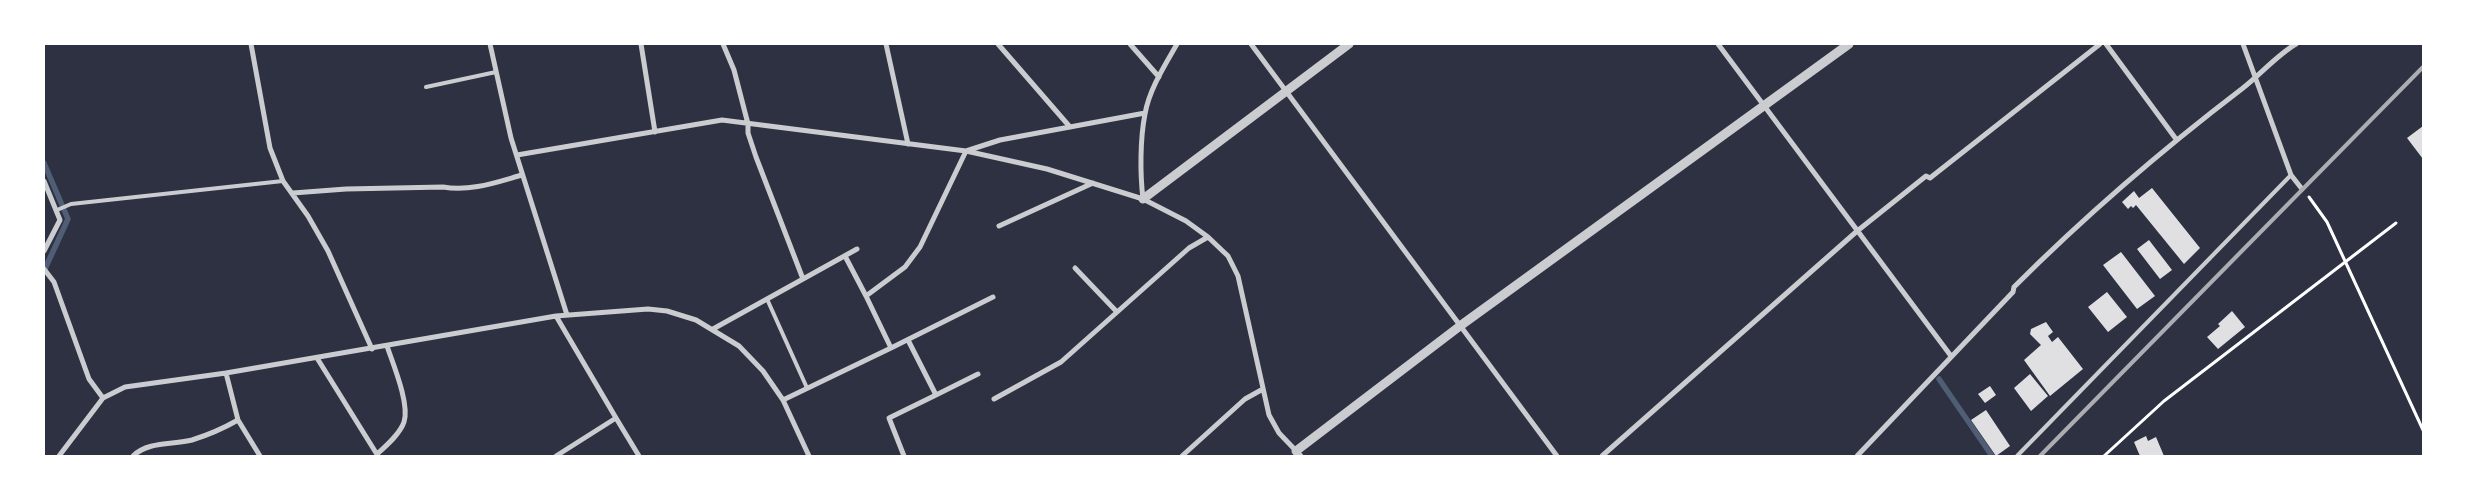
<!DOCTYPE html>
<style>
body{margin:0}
#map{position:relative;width:2467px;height:500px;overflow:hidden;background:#2d3142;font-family:Rubik,sans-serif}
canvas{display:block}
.frame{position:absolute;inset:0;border:45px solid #fff;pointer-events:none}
</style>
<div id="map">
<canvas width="2467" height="500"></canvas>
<div class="frame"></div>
</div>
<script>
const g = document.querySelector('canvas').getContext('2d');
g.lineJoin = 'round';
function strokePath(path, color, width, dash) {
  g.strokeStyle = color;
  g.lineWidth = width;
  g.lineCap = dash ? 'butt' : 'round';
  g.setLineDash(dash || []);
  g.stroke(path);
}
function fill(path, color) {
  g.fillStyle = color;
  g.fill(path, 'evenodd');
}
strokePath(new Path2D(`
 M44 163 68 219 44 271
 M1939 379 1992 456`), '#4f5d75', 5.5);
fill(new Path2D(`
 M2423 126V159L2407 138Z
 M2152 188 2200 248 2184 264 2136 205 2133 208 2131 206 2128 209 2122 202 2134 191 2139 198Z
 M2149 240 2172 270 2160 279 2137 249Z
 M2121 252 2155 296 2137 309 2103 265Z
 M2107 292 2127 317 2108 332 2088 307Z
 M2232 311 2245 327 2218 349 2207 337 2220 326 2218 324Z
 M2046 322 2053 332 2048 336 2052 342 2058 337 2083 369 2050 396 2024 360 2041 345 2030 334 2031 329Z
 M2030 374 2048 396 2031 411 2014 388Z
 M1990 386 1996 395 1985 403 1978 394Z
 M1986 410 2010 446 1996 456 1971 420Z
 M2146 436 2148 441 2156 437 2164 456H2140L2134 442Z`), '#e0e0e3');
strokePath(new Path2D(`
 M2309 197 2327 222 2423 430
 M2104 456 2164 401 2396 223`), '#fff', 3);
strokePath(new Path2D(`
 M426 87 496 72
 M57 210 71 204 283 181
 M767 299 807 388
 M2017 456 2291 175`), '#caccd0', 4);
strokePath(new Path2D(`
 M251 44 270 148 283 181 308 216 328 251 372 349
 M490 44 511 138 567 315
 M641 44 655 132
 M723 44 734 70 748 124V133L756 157 803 279
 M886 44 908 144
 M998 44 1070 127
 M1130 44 1159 77
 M1251 44 1557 456
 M1718 44 1951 356
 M2106 44 2176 139
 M2243 44 2291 175 2302 189
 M517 155 722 120 966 151 1047 169 1143 199 1186 221 1208 237 1228 256 1238 276 1269 415 1279 433 1301 456
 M44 181 60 220 44 251
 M293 193 346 189 443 187C470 192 497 182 522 175
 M1143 199C1140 174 1140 139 1145 114 1149 90 1165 65 1177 44
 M999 226 1093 183
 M845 256 866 296
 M1075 268 1117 312
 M44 269 54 282 89 379 103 398
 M556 316 616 418
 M713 329 857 249
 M891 348 993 297
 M317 358 378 456
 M226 373 238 420 260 456
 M936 395 978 374
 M994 399 1061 362 1189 248 1208 237
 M783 400 891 348 866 296 905 267 920 247 966 151 1000 140 1145 113
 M377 454C386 446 400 434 404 422 410 404 393 364 387 346
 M59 456 103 398 125 387 226 373 556 316 648 309 667 311 696 320 739 346 763 371 783 400 809 456
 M133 456C148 441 173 445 192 440 208 435 224 428 238 420
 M556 456 616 418 639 456
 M904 456 889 418 936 395 908 340
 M1182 456 1245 399 1263 389
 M1602 456 1856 232 1926 176 1930 178 2100 44
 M1857 456 2013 292 2014 287C2086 215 2163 149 2243 88 2261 74 2277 55 2296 44`), '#caccd0', 5);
strokePath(new Path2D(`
 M1143 199 1349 44
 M1296 451 1460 326 1849 44`), '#caccd0', 9);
strokePath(new Path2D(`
 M2040 456 2423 67`), '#abadb3', 4);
</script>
